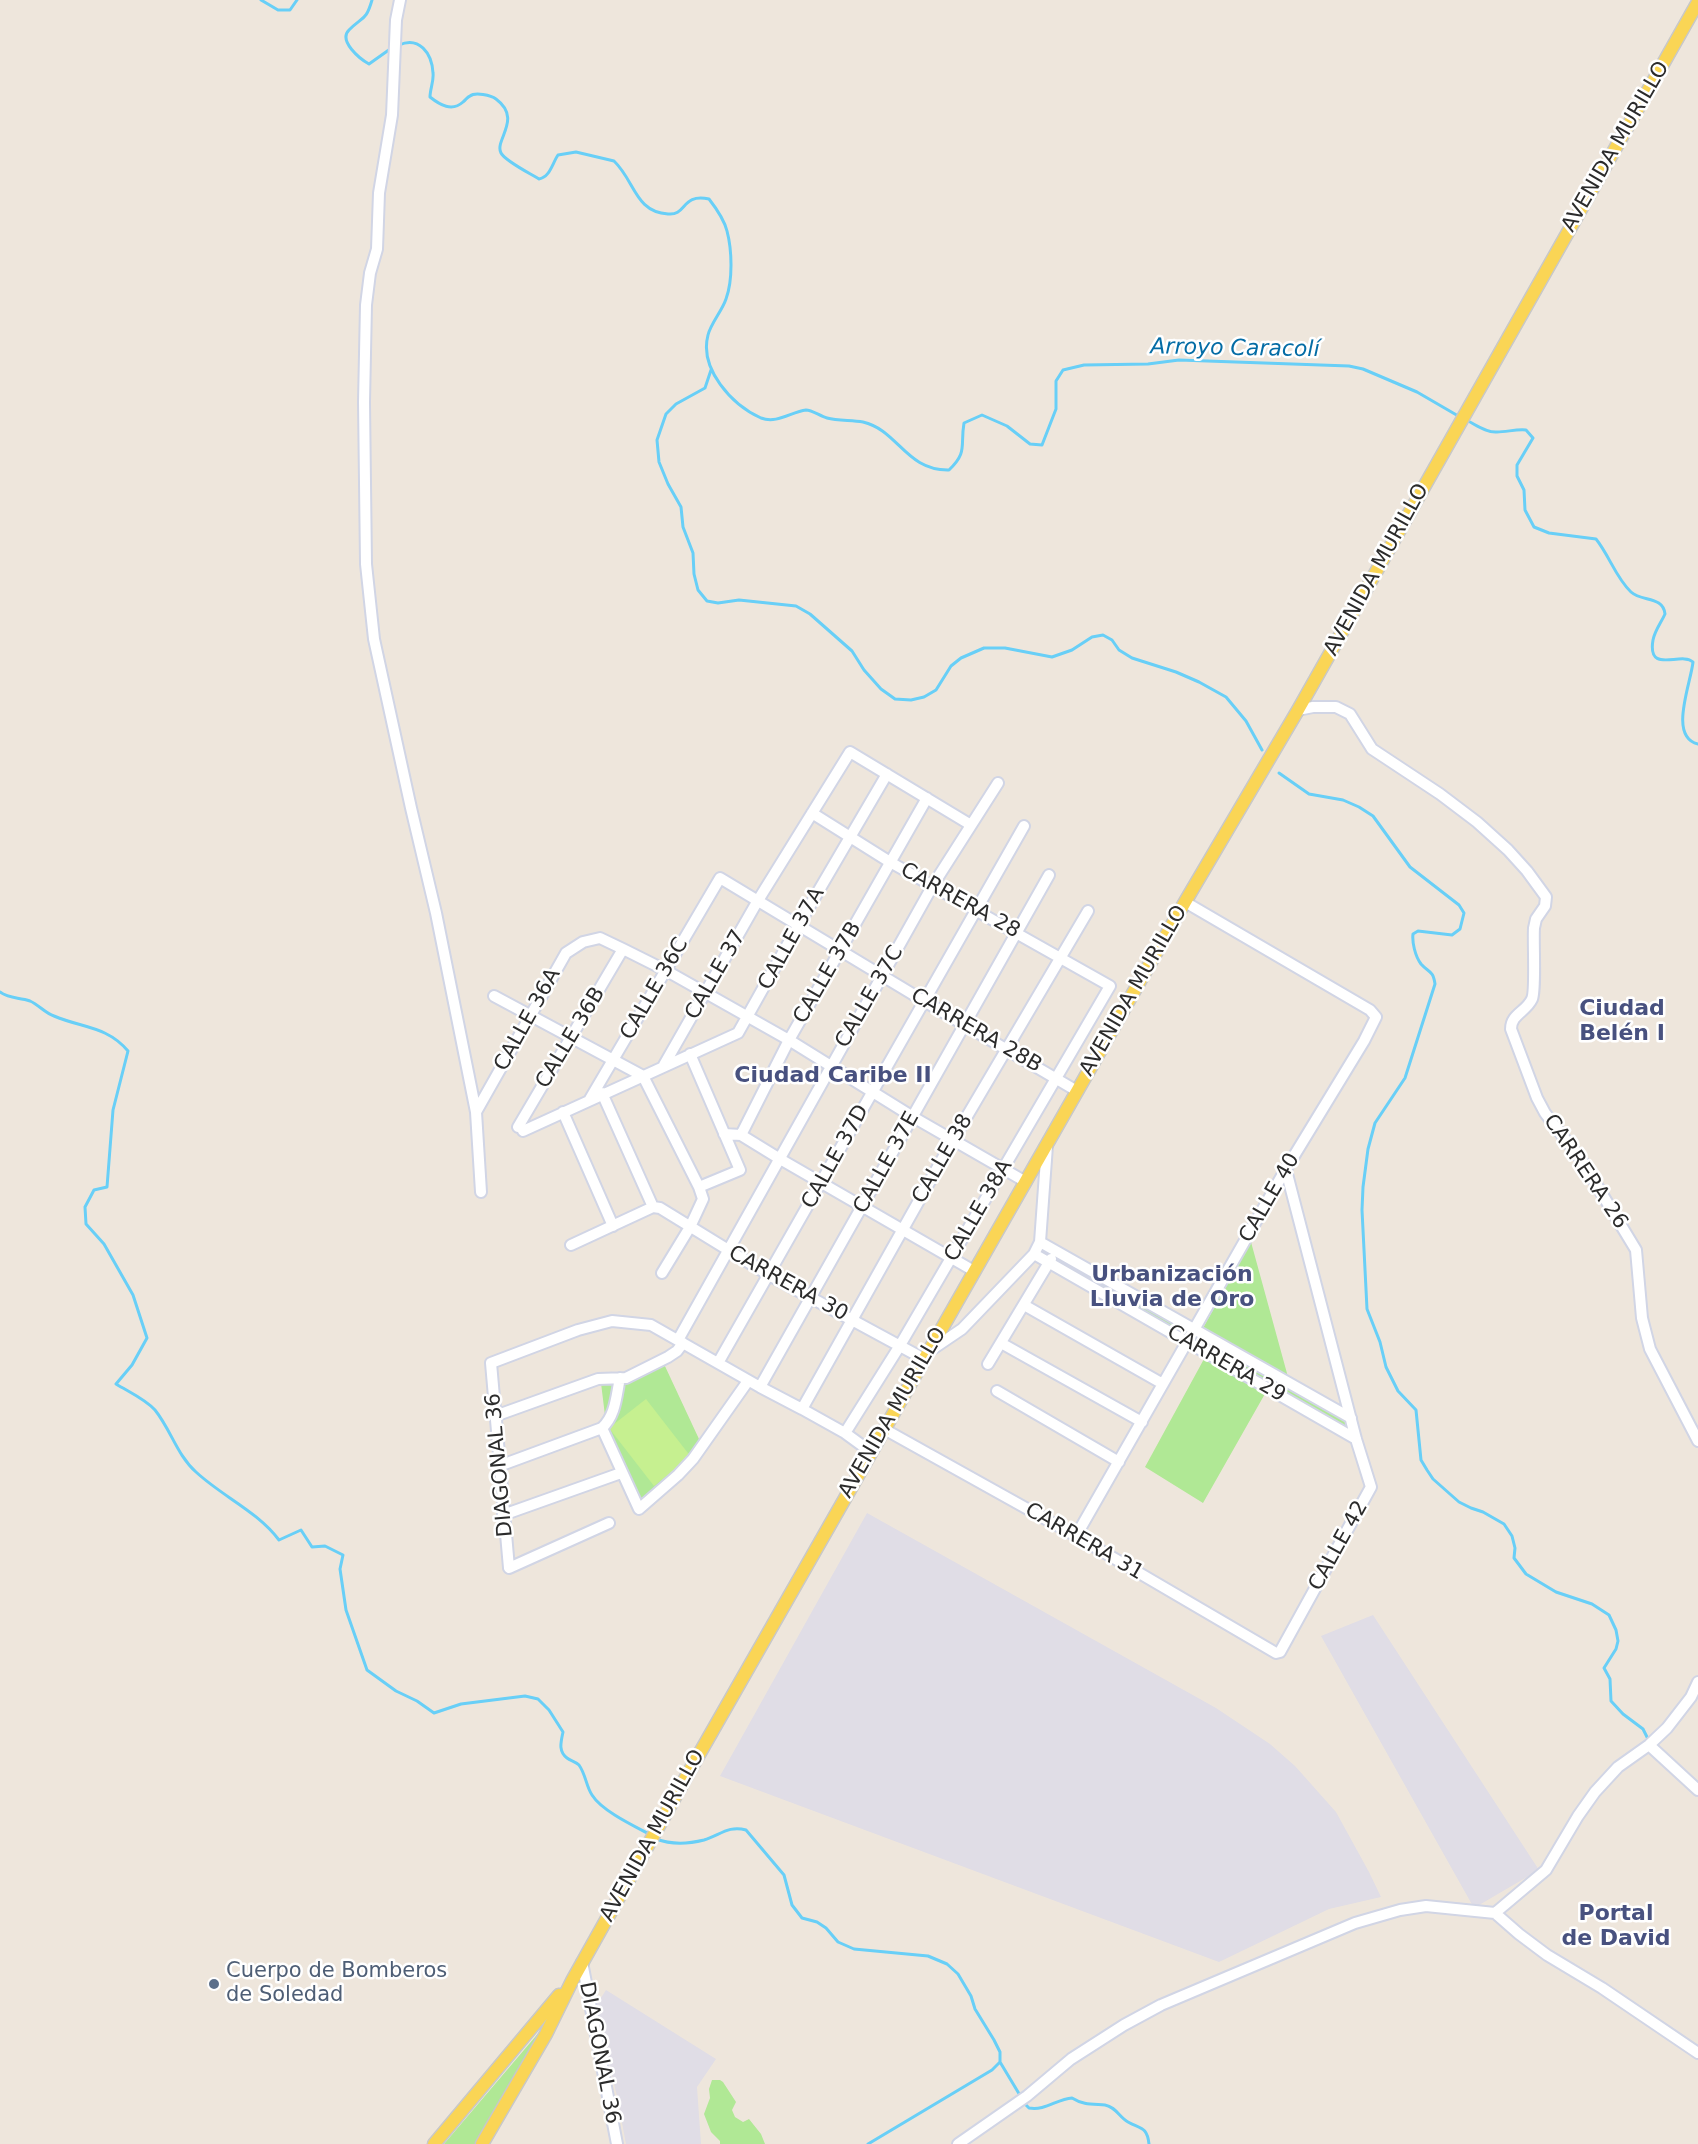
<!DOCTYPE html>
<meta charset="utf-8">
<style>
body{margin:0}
canvas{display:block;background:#eee6dc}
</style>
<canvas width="1698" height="2144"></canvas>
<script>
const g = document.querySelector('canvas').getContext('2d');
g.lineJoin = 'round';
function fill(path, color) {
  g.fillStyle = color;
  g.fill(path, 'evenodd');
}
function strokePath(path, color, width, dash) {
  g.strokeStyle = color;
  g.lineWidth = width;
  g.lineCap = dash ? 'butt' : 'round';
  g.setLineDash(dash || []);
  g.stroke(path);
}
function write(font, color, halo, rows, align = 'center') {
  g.font = font + ' "DejaVu Sans",sans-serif';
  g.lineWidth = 5;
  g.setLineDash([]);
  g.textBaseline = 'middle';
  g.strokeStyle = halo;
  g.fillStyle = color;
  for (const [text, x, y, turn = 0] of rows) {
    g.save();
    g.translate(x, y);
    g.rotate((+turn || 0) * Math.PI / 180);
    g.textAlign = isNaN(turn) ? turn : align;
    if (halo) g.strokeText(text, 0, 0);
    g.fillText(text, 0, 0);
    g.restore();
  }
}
fill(new Path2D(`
 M867 1513 1216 1708 1270 1744 1295 1766 1336 1812 1369 1872 1381 1897 1329 1909 1219 1962 720 1776Z
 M1373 1615 1539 1870 1474 1908 1321 1636Z
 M606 1990 716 2059 697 2087 701 2144H626L617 2096 595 2007Z`), '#e0dde6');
fill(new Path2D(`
 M1251 1242 1288 1377 1203 1328Z
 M1060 1258 1189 1332 1186 1337 1056 1264Z
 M1196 1335 1346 1420 1349 1429 1193 1341Z
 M1204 1359 1266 1392 1203 1503 1145 1467Z
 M664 1364 699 1439 696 1453 641 1501 607 1432 601 1383 624 1385Z
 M541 2030 475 2144H444Z
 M712 2080H720L723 2082 736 2102 732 2110 735 2117 743 2122 749 2119 761 2134 765 2144H720V2141L711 2132 704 2114 710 2098 709 2089Z`), '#b0e895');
fill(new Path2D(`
 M646 1399 691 1457 654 1486 609 1428Z`), '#c6f090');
strokePath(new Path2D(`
 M261 0 278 10H290L297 0
 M372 0C366 21 363 16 349 30 338 41 360 59 369 64L393 47
 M399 45C419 36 432 53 433 73 434 81 430 89 430 97 440 105 452 112 463 102 466 100 467 97 470 96 475 92 491 95 496 99 523 119 494 140 501 153 505 161 531 174 539 179 550 177 552 164 558 155L576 152 614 161C635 181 635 212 668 214 687 216 681 193 709 199 716 208 724 219 727 231 732 250 733 280 726 299 722 311 711 323 708 335 699 369 732 405 761 418 777 424 791 412 806 410 812 410 820 416 827 418 838 421 851 420 863 422 898 430 906 471 949 470 968 452 960 446 964 423L982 415 1007 426 1030 444 1042 445 1056 409V381L1063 370 1084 365 1148 364 1179 360 1349 366 1363 369 1417 392 1460 417
 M711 370 705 388 676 404 666 414 657 440 659 462 668 484 681 507 683 527 693 553 694 574 698 590 707 601 718 603 739 600 796 606 810 614 852 651 864 670 881 689 895 699 911 700 924 697 936 690 951 666 961 658 984 648H1005L1052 657 1072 650 1092 637 1103 635 1112 640 1119 650 1132 658 1176 672 1199 682 1226 697 1246 721 1262 750
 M1466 420C1475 424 1486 433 1497 432 1507 432 1516 429 1526 430L1533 438 1517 465V476L1524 490 1525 510 1534 527 1549 533 1596 539C1609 555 1616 578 1631 592 1642 602 1663 596 1665 614 1661 623 1655 630 1653 640 1647 675 1681 651 1693 662 1691 683 1668 737 1698 744
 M1279 773 1309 794 1343 800 1359 807 1373 816 1410 867 1459 905 1464 913 1460 929 1452 935 1418 931 1413 934C1412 942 1415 956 1421 964 1429 973 1433 970 1435 984L1405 1078 1375 1123 1368 1149 1363 1187 1362 1210 1367 1309 1380 1342 1386 1367 1398 1391 1416 1410 1421 1460 1427 1470 1433 1479 1459 1502 1471 1508 1483 1512 1504 1524 1512 1536 1515 1548 1514 1558 1526 1574 1556 1592 1592 1604 1609 1615 1616 1630 1618 1641 1616 1649 1604 1668 1610 1679 1611 1701 1623 1714 1643 1729 1649 1741
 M0 992C9 999 19 997 30 1001 39 1005 45 1013 54 1016 82 1028 107 1026 128 1051L113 1110 107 1187 94 1190 85 1207 86 1224 104 1244 133 1295 147 1338 132 1365 116 1384C129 1392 145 1399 155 1410 171 1430 177 1455 196 1472 223 1497 257 1511 279 1540L301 1530 312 1547 325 1546 343 1555 340 1569 346 1610 367 1670 396 1691 417 1701 434 1713 461 1704 525 1696 538 1699 549 1710 563 1732C561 1742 558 1751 567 1758 571 1761 575 1761 579 1765 586 1775 586 1786 592 1795 602 1811 634 1826 651 1835
 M656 1839C672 1845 688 1844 704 1840 720 1835 729 1825 746 1830L784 1875 792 1905 802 1918 817 1922 826 1928 838 1942 854 1949 928 1956 947 1964 958 1974 971 1996 975 2009 994 2040 1000 2052V2062L1021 2097
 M1024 2103 1029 2108C1045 2111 1057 2099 1072 2098 1083 2105 1092 2104 1105 2105 1116 2107 1119 2117 1128 2122 1140 2129 1147 2126 1149 2144
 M868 2144 992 2070 1000 2062`), '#68cff7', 3);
const minor = new Path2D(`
 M400 0 396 20 392 115 379 193 377 249 370 273 366 305 364 402 366 564 374 639 411 808 436 913 476 1112 481 1192
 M1298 710 1313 707H1336L1350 714 1372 749 1440 794 1477 822 1508 850 1527 871 1546 897 1545 906 1536 919 1534 928C1533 941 1536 991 1532 999 1526 1012 1511 1014 1511 1029L1537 1098 1545 1113 1582 1161 1636 1250 1642 1318 1650 1349 1698 1441
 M812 813 890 862 1110 986 899 1347 845 1433
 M494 996 643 1076 699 1187 703 1199 690 1227 662 1273
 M690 1054 740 1170 699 1187
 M664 1065 757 902 850 752 971 825
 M602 1093 653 1207
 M590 1099 720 878 924 1001 1077 1091
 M476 1112 566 953 583 942 600 938 623 949 665 970 789 1040 913 1117 1026 1182
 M563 1112 613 1226
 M518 1127 623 949
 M523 1131 738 1033 798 926 887 774
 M724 1134 741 1135 780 1159 974 1271
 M741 1135 789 1040 927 798
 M653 1207 660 1208 769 1275 924 1359
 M1040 1242 1351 1418
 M571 1245 653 1207
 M1034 1254 1356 1439
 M1024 1305 1163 1384
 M678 1340 933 885 998 783
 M1001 1343 1142 1422
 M928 1352 962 1329 1034 1254 1040 1242 1047 1146
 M718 1363 1024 826
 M988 1364 1051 1259
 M620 1378C616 1396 616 1415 602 1428L639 1509 678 1475 693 1459 748 1381
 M760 1387 1049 875
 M997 1391 1119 1462
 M802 1409 953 1140 1088 911
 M495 1416 598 1379 626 1378 668 1357 677 1351 683 1343
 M884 1429 1076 1536 1276 1653 1280 1652 1371 1487 1356 1439 1286 1170
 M499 1466 602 1428
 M503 1515 621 1473
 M609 1523 509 1568 491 1363 578 1330 612 1321 651 1325 760 1387 802 1409 845 1433 871 1452
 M1076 1536 1283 1174 1364 1041 1376 1017 1370 1010 1185 902
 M1649 1745 1698 1790
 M1495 1913 1546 1870 1578 1816 1595 1792 1618 1767 1649 1745 1667 1728 1691 1697 1698 1682
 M582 1962 617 2144
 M958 2144 1027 2096 1071 2059 1124 2025 1161 2005 1355 1923 1400 1910 1426 1906 1495 1913 1519 1934 1547 1955 1602 1988 1698 2053`);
const major = new Path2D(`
 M434 2144 559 1995
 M482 2144 546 2034 572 1981 689 1772 1185 902 1298 710 1698 2`);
strokePath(minor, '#d1d5e5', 14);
strokePath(major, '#c8c8c8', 15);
strokePath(minor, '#fff', 10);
strokePath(major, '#fad555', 12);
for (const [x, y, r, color] of [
 [214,1984,6,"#5c6f8a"]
]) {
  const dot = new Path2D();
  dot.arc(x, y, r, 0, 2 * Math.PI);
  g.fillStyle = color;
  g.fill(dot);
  strokePath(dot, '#fff', 2);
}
write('21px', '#2b2b2b', '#fff', [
 ["AVENIDA MURILLO",1616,147,-60],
 ["AVENIDA MURILLO",1377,570,-61],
 ["CARRERA 28",960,901,29],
 ["CALLE 37A",792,939,-61],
 ["CALLE 37B",828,973,-60],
 ["CALLE 37",716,975,-60],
 ["CALLE 36C",655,989,-60],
 ["AVENIDA MURILLO",1134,991,-60],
 ["CALLE 37C",870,997,-60],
 ["CALLE 36A",528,1020,-61],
 ["CARRERA 28B",976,1031,30],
 ["CALLE 36B",571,1038,-59],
 ["CALLE 37D",836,1157,-61],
 ["CALLE 38",943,1159,-60],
 ["CALLE 37E",887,1163,-61],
 ["CARRERA 26",1585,1172,56],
 ["CALLE 40",1270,1198,-60],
 ["CALLE 38A",979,1211,-60],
 ["CARRERA 30",788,1284,29],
 ["CARRERA 29",1226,1364,30],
 ["AVENIDA MURILLO",893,1413,-60],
 ["DIAGONAL 36",500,1465,-95],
 ["CARRERA 31",1084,1542,30],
 ["CALLE 42",1339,1546,-61],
 ["AVENIDA MURILLO",653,1836,-61],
 ["DIAGONAL 36",599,2053,79]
]);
write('21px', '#4e5e75', '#fff', [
 ["Cuerpo de Bomberos",226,1972],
 ["de Soledad",226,1996]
], 'left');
write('italic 22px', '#046ca5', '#fff', [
 ["Arroyo Caracolí",1235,349,1]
]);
write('bold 22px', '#48517f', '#fff', [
 ["Ciudad",1622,1009],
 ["Belén I",1622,1034],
 ["Ciudad Caribe II",833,1076],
 ["Urbanización",1172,1275],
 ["Lluvia de Oro",1172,1300],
 ["Portal",1616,1914],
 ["de David",1616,1939]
]);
</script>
